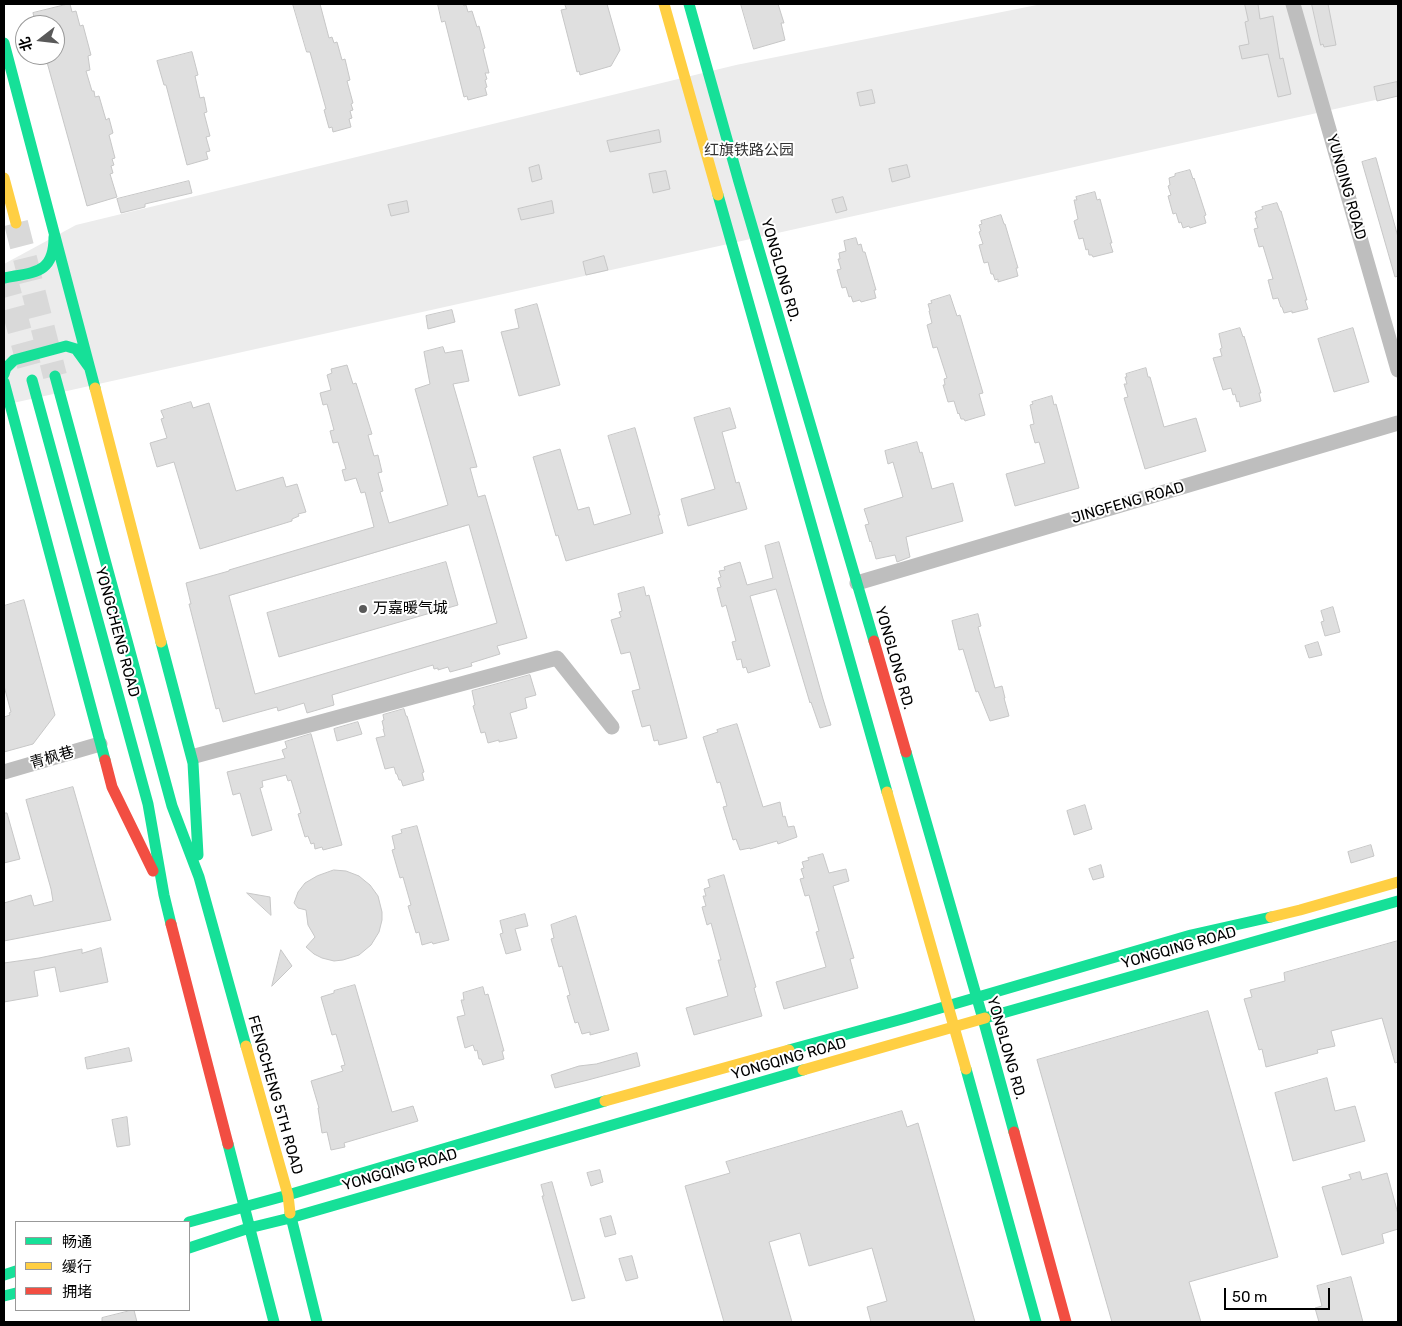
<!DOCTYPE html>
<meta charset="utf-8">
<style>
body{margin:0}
#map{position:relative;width:1402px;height:1326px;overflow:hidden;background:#fff;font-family:Rubik,"Noto Sans SC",sans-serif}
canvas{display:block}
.frame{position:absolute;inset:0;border:5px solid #000;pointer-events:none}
.legend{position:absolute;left:15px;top:1221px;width:175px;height:90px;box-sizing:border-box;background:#fff;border:1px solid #999;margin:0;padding:6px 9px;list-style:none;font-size:15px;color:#000}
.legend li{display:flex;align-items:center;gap:10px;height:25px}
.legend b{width:25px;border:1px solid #999}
.north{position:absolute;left:15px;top:15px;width:50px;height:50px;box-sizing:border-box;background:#fff;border:1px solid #999;border-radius:50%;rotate:254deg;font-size:14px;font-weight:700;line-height:20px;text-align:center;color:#000}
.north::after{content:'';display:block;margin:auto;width:18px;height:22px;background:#595959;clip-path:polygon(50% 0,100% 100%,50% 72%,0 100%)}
.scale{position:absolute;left:1224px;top:1288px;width:106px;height:22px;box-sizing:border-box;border:2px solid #000;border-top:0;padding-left:6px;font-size:15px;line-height:18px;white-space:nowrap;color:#000;-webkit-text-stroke:4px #fff;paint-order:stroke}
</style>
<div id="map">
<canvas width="1402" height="1326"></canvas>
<div class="frame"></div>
<ul class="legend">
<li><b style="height:6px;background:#16e098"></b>畅通</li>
<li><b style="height:6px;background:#ffcf43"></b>缓行</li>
<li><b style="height:6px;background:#f24e42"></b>拥堵</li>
</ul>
<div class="north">北</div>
<div class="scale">50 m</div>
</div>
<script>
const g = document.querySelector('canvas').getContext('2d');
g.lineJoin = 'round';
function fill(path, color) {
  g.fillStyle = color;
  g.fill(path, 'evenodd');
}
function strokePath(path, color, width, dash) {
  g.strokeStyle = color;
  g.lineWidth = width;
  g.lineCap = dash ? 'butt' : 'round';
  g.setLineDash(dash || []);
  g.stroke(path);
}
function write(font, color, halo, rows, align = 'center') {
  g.font = font + ' Rubik,"Noto Sans SC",sans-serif';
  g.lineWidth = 4;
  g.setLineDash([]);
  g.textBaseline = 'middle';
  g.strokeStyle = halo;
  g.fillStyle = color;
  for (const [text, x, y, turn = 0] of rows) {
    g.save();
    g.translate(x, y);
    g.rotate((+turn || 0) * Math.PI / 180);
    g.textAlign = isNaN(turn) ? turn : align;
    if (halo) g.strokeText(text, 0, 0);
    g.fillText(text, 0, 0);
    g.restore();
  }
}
fill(new Path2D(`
 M1042 4H1398V95L4 405V264L76 225 736 65Z`), '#ececec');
const building = new Path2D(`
 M68 4H70L72 12 76 11 80 26 83 25 91 55 88 56 90 70 86 71 92 91H94L95 97 99 96 106 120 109 118 113 133 109 135 115 158 112 159 114 165 111 166 113 173 110 174 117 197 87 206 45 55H55V25H36L33 13Z
 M293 4H320L329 38 332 37 334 43 337 42 342 60 345 59 350 80 347 81 353 103 351 104 353 110 350 111 352 118 349 119 351 127 333 132 332 127 329 128 324 110 326 109 310 52H307Z
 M438 4H463L464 6 466 5 468 12 472 11 477 27 479 26 485 48 483 49 489 73H485L487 79 485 80 487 87 485 88 487 95 468 100 467 96 464 97 445 21 442 22Z
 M565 4H607L620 50 611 66 580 75 579 71 577 72 561 10 566 9Z
 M741 4H778L784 23H781L785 40 754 49Z
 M1245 4H1258L1260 19 1273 16 1280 59 1283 58 1291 94 1278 97 1268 54 1242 59 1239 46 1249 44 1245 22 1248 21Z
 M1312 4H1328L1336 45 1324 47 1323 44 1321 45Z
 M192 52 198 75 195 76 200 98 204 97 207 112 204 113 210 136 206 137 210 151 206 152 208 159 187 165 166 85H164L157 61Z
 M1397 82 1398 96 1377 101 1374 87Z
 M872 90 875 103 860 106 857 93Z
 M659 130 661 142 610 152 607 141Z
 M1376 158 1398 237V276L1395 277 1362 162Z
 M539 165 542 179 532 182 529 168Z
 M907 165 910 177 892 182 889 169Z
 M1190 170 1193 179 1194 178 1206 215 1204 216 1206 223 1190 228 1189 226 1183 228 1181 222 1179 223 1176 213 1173 214 1168 196 1171 195 1168 186 1170 185 1169 178 1175 176V174Z
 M666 171 670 189 653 193 649 174Z
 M189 181 192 193 145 204V207L121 213 117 199Z
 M1095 192 1097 200 1100 199 1112 243H1110L1113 252 1093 257 1092 255H1089L1088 249 1086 250 1083 238 1079 239 1074 221 1078 219 1074 200H1077L1076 197Z
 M843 197 847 210 836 213 832 200Z
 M407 201 409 212 391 216 388 205Z
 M552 201 554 213 521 220 518 209Z
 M1277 203 1280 211H1281L1307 300H1305L1308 309 1292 313V311L1284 313 1282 307H1281L1278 298 1273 299 1268 280 1273 279 1263 246 1259 247 1254 229 1258 228 1255 218H1257L1255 212 1263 209 1262 207Z
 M1001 215 1004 224H1005L1018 268H1016L1018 276 998 282V279L995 280 993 274H991L988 262 984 263 979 245 983 244 979 232 981 231 979 225 982 224 981 221Z
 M856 238 858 245 861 244 863 252H865L876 290H874L876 298 861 302 860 300 853 302 851 296 849 297 846 287 842 288 837 270 841 269 838 259H840L839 253 846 251 844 241Z
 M604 256 608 270 586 275 583 262Z
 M950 295 957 316 960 315 983 393 979 394 985 415 965 421 964 419H961L959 413 958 414 954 401 948 402 943 385H945L944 379 947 378 937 347 933 348 927 325 932 323 929 311H930L928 304 932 303 931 301Z
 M537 304 560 385 519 396 501 332 519 328 515 310Z
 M452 310 455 322 428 329 426 316Z
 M1240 328 1243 337 1244 336 1261 393H1259L1261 401 1240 407 1239 401 1237 402 1235 394 1233 395 1231 388 1223 390 1213 358 1222 356 1220 349 1222 348 1219 334Z
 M1353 328 1369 382 1334 392 1318 339Z
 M443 347 445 353 462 350 469 381 453 384 477 467 470 468 478 497 485 495 527 638 497 646 500 654 471 663 472 666 450 672 448 667 438 670V668L434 669 433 665 332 695 334 705 307 713 304 703 278 711 277 707 223 722 219 708 216 709 189 604H191L186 583 229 571V570L374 527 365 492 361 493 356 478 345 481 342 470 346 469 338 442 333 443 330 431 334 430 327 404 323 405 320 393 331 390 327 375 332 373 331 369 347 365 353 384 356 383 372 434 368 435 374 456 378 455 382 472 378 473 383 491 380 492 389 523 448 505 415 389 430 384 424 352ZM469 525 497 623 255 694 229 596Z
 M1146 368 1148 377H1150L1164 427 1196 418 1206 451 1145 469 1124 398 1128 397 1124 384H1127L1125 377H1127L1126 374Z
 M1052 396 1054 405 1056 404 1079 488 1015 506 1006 474 1045 463 1039 442 1035 443 1030 425 1034 424 1030 405 1033 404 1032 402Z
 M191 402 193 408 209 403 236 491 283 477 286 487 297 484 306 512 298 514 299 516 292 519V521L200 549 174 462 157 467 150 443 167 438 161 419 164 418 161 411Z
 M730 408 736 428 722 432 736 483 739 482 747 509 688 526 681 499 715 489 694 418Z
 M635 428 660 515H658L663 533 566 561 558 535 556 536 533 457 560 449 578 510 589 507 594 525 631 514 608 436Z
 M917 442 920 453 922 452 932 489 953 483 963 521 906 537 910 557 897 562 895 555 876 559 871 541 870 542 865 525 869 524 864 509 903 497 893 462 888 464 885 451Z
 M779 542 823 699 831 725 820 728 811 702 810 703 776 589 750 596 770 666 748 673 746 667 743 668 741 659 737 660 732 642 736 641 726 605 722 607 717 588 721 587 718 578 721 577 719 571 725 570 724 567 740 562 747 585 773 578 765 546Z
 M446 562 458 605 279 657 267 613Z
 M644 587 646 596 649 595 687 738 659 745 658 740 654 741 650 725 642 727 632 691 640 689 630 652 621 654 611 620 621 617 619 612 622 611 618 594Z
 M24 600 55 715 33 744 4 752V717L10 715 9 713 11 712 4 686V606Z
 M1333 607 1340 632 1325 636 1321 622 1324 621 1321 611Z
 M978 614 981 626 978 627 995 688 1002 686 1005 698H1004L1009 716 990 721 978 691 976 692 963 649 959 650 952 621Z
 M1318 642 1322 655 1309 658 1305 646Z
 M530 675 536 695 525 698 527 708 510 713 517 738 499 742V740L488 743 485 732 481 733 473 706 475 705 472 691Z
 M404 709 406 716H407L424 772 422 773 424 780 403 786 401 780H399L397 774H396L394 767 385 769 376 738 385 736 383 729H384L382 721 384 720 383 715Z
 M358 722 362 734 337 741 334 729Z
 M737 724 763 807 780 802 783 817 785 816 788 827 794 826 797 837 778 844 777 841 750 849V848L740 850 736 839 733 840 723 807 727 806 720 782 717 783 703 737 718 732 717 730Z
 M311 734 342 845 323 850 322 847 315 849 314 843 311 844 308 836 305 837 298 814 301 813 291 780 288 781 286 775 262 781 263 787 260 788 272 830 252 836 240 793 233 795 227 772 285 758 282 750 287 748 285 742Z
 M73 787 111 920 4 941V903L31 895 34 906 53 901 51 889 26 800Z
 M1085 805 1092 829 1074 835 1067 811Z
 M4 813H7L20 859 4 863Z
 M417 826 449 940 433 944 432 942 422 945 419 932 416 933 408 906 411 905 403 877 400 878 392 850 395 849 392 836 402 833 401 830Z
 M1371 845 1374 856 1351 863 1348 852Z
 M823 854 829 873 846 869 849 881 833 886 854 958 850 959 858 988 784 1009 776 982 826 967 816 932 819 931 809 895 805 896 800 879 804 878 801 869 804 868 802 862 809 860 808 858Z
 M1101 865 1104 877 1093 880 1089 869Z
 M334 870 346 871 359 876 365 881 370 885 378 896 382 912V920L379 932 371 945 359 955 343 960 334 961 322 958 314 954 306 947 315 937 308 925 306 910 298 908 294 903 298 892 305 883 317 876Z
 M724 875 756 987 754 988 762 1016 694 1035 686 1008 728 996 718 960H721L711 923 707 925 702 907 706 906 703 896H706L704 889 710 887 708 880Z
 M247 893 270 897 271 915Z
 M525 914 528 926 515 929 521 950 506 954 500 934 503 933 500 921Z
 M576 916 609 1030 590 1035V1032L582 1034 578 1022 575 1023 567 996 570 995 562 966 559 967 551 939 554 938 551 925Z
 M1398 941V1062L1395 1063 1382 1018 1331 1031 1335 1046 1317 1050 1318 1053 1266 1067 1262 1049 1259 1050 1244 999 1252 997 1250 990 1285 981 1284 973Z
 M101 948 108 982 60 992 55 967 34 971 38 996 4 1002V963L39 958 82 949V953Z
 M281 950 292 966 272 986Z
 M355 985 392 1112 413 1106 418 1121 344 1143 345 1147 331 1150 327 1132 322 1133 318 1108H319L311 1081 343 1071 341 1066 345 1065 336 1034 332 1035 321 997 334 993V991Z
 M483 987 485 995 488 994 504 1051H502L504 1059 483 1065 481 1059H479L477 1050 475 1051 473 1045 465 1048 457 1017 465 1015 461 1000H464L463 993Z
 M1208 1011 1278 1257 1189 1282 1201 1322H1112L1037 1060Z
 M129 1048 132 1061 87 1069 85 1058Z
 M637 1053 640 1066 588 1080 555 1088 551 1075 579 1066 596 1064Z
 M1327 1078 1335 1111 1355 1106 1365 1141 1293 1161 1275 1093Z
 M902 1111 907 1127 918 1123 975 1322H871L867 1307 887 1301 872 1248 809 1266 800 1233 769 1242 792 1322H724L685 1186 730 1173 726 1162Z
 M127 1117 130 1145 117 1147 112 1120Z
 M600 1170 603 1182 591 1186 587 1173Z
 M1360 1172 1362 1180 1387 1173 1398 1214V1229L1382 1234 1384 1243 1342 1255 1322 1187 1351 1179 1349 1175Z
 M552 1182 585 1298 572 1301 542 1196H544L541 1185Z
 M611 1216 616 1234 605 1237 600 1219Z
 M632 1256 638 1278 626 1281 619 1259Z
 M1351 1277 1363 1322H1319L1315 1308 1322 1306 1317 1286Z
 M134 1310 137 1322H102V1318Z`);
fill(building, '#dfdfdf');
strokePath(building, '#c7c7c7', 1);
strokePath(new Path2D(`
 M16 223 55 376
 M4 273 32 377`), '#d9d9d9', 24, [24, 12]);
strokePath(new Path2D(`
 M1293 4 1398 370
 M857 583 1398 423
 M195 756 557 658 612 727
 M4 772 100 744`), '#bebebe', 15);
strokePath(new Path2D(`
 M689 4 739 182 874 641
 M4 43 95 388
 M718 195 887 792
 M4 278C34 272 54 274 54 237
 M4 374 6 368 14 360 66 346 76 349 89 367
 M55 376 172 806 199 877 246 1046
 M32 380 148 804 164 895 171 924
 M4 382 105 760
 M161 642 193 763 198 855
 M906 752 983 1019 1014 1132
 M985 1018 1398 901
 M789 1050 906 1018 1191 935 1271 917
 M966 1069 1036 1322
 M228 1144 274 1322
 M290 1213 317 1322
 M189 1222 288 1195 605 1101
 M189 1248 249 1228 290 1218 803 1070
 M4 1275 16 1271
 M4 1296 16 1293`), '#16e098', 11);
strokePath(new Path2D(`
 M664 4 718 195
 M4 178 16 223
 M95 388 161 642
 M887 792 966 1069
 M1271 917 1300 910 1398 882
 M246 1046 288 1195 290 1213
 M803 1070 985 1018
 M605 1101 789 1050`), '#ffcf43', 11);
strokePath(new Path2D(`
 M874 641 906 752
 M105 760 112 787 153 871
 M171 924 228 1144
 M1014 1132 1066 1322`), '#f24e42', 11);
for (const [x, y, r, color] of [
 [363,609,5,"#595959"]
]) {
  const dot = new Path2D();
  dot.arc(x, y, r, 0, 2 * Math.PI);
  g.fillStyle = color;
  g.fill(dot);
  strokePath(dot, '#fff', 2);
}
write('15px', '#333', '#fff', [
 ["红旗铁路公园",749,151]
]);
write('15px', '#000', '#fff', [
 ["YUNQING ROAD",1346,187,74],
 ["YONGLONG RD.",780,270,74],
 ["JINGFENG ROAD",1128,503,-16],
 ["YONGCHENG ROAD",117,632,75],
 ["YONGLONG RD.",894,658,74],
 ["青枫巷",52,758,-16],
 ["YONGQING ROAD",1179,948,-16],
 ["YONGLONG RD.",1006,1048,74],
 ["YONGQING ROAD",789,1059,-16],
 ["FENGCHENG 5TH ROAD",275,1095,74],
 ["YONGQING ROAD",400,1170,-16]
]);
write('15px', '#000', '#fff', [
 ["万嘉暖气城",373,609]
], 'left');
</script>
